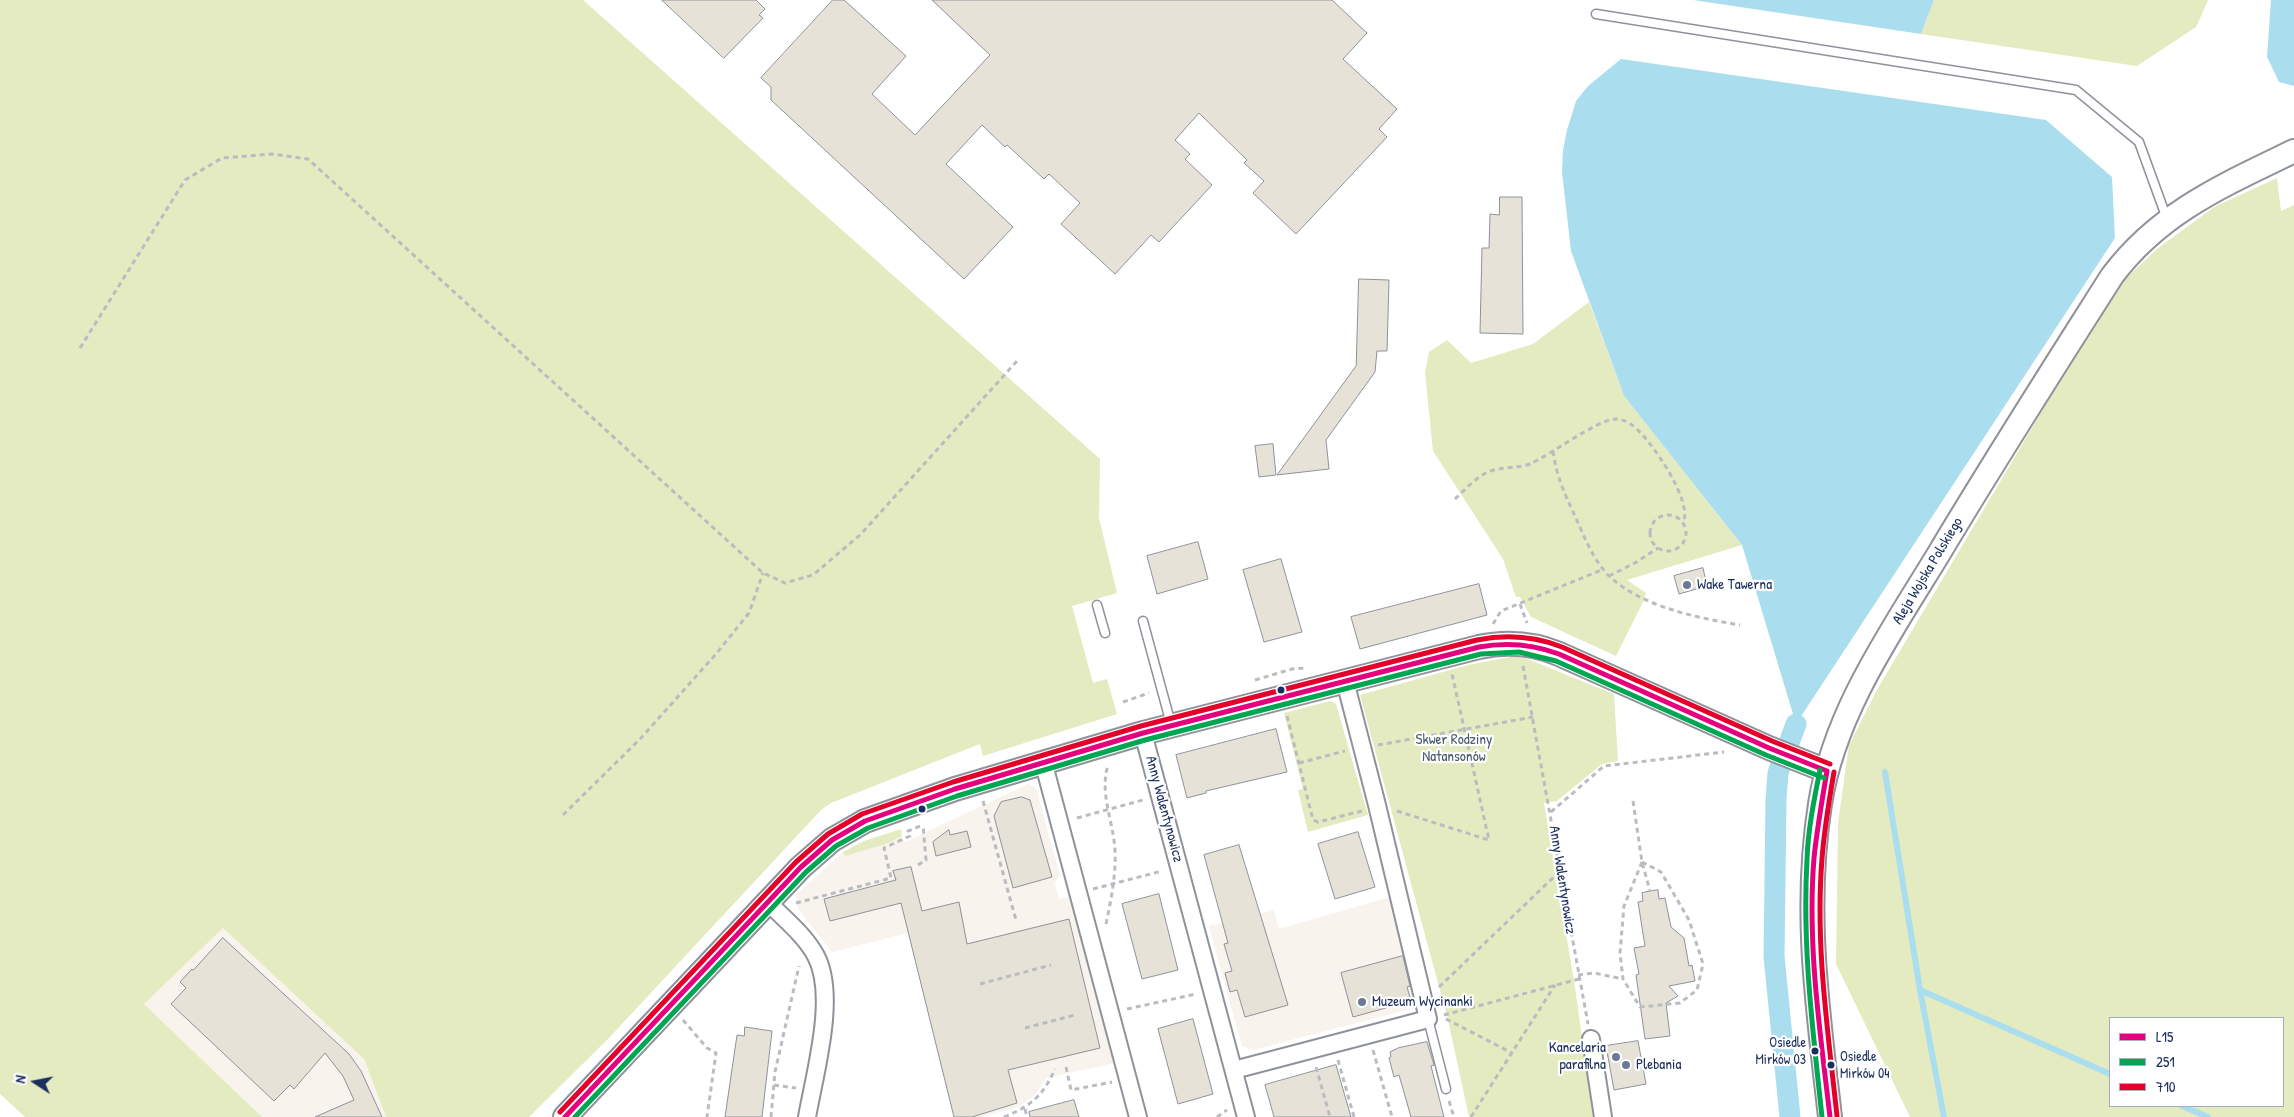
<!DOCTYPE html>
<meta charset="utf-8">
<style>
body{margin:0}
#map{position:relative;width:2294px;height:1117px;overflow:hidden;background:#fff;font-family:"Patrick Hand",sans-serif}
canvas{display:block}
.legend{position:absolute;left:2109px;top:1017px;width:175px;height:90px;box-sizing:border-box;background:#fff;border:1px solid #a4acbf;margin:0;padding:6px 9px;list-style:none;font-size:15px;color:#1b2f5e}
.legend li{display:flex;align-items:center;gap:10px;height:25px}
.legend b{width:25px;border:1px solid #a4acbf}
.north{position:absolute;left:10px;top:1057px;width:50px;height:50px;-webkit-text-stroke:4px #fff;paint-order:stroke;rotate:281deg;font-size:14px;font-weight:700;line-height:20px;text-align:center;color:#1b2f5e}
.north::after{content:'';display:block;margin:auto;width:18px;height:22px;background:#1b2f5e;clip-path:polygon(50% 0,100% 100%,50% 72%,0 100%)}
</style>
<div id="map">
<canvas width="2294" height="1117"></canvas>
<ul class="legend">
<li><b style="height:6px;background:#e5007d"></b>L15</li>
<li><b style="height:6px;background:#00a651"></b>251</li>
<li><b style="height:6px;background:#e4002b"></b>710</li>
</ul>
<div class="north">N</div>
</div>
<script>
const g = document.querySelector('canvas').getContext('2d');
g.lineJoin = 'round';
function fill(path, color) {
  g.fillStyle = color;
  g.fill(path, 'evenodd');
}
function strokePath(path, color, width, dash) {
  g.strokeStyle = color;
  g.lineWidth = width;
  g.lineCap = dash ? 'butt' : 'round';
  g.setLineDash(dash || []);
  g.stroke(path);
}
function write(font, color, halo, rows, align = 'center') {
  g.font = font + ' "Patrick Hand",sans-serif';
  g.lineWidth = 4.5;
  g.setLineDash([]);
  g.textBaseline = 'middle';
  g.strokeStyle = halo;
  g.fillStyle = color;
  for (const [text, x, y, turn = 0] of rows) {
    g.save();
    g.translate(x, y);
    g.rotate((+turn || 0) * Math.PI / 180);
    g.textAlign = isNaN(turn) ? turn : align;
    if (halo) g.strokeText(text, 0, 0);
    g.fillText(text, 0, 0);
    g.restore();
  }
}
fill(new Path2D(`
 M1028 784 1036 788 1060 875 1055 884 1059 899 1072 896 1115 1063 1046 1078 1036 1094 1019 1107 981 1117H954L908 933 832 952 798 909 796 895 843 852 845 856 886 844 902 836 905 842Z
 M1390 897 1419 1003 1414 1008 1253 1050 1242 1046 1209 926 1274 910 1279 929Z
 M223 928 364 1059 386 1117H262L144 1004Z`), '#f8f3ed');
fill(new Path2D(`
 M0 0H583L1100 459 1099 518 1117 593 1072 606 1093 683 1107 679 1117 714 983 756 980 744 831 803 821 810 608 1039 529 1117H386L364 1059 223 928 144 1004 262 1117H25L0 1094Z
 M1934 0H2208L2196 27 2137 66 1921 34Z
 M2277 178 2281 211 2294 205V1117H1910L1836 964 1838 823 1849 745 1878 688 2049 399 2125 279 2157 249 2214 207ZM2110 1018H2283V1106H2110Z
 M1589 302 1624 396 1742 545 1627 580 1646 593 1643 602 1616 656 1531 617 1520 597H1516L1503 559 1433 451 1425 373 1429 352 1447 340 1471 363 1533 344Z
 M1515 656 1530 660 1614 694 1618 761 1602 764 1557 801 1544 803 1575 987 1593 1117H1469L1448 1020 1360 695 1468 665Z
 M1330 701 1336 704 1368 815 1308 832 1298 790 1303 789 1284 713Z
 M901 829 902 836 886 844 845 856 843 852 864 841Z`), '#e4ebc0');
fill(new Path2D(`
 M1693 0H1934L1921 34Z
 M2271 0H2294V86L2279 82 2267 57Z
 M1621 59 2046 120 2112 177 2115 238 1796 724 1742 545 1624 396 1571 251 1562 172 1563 150 1567 130 1576 101 1588 86Z`), '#aadeee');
strokePath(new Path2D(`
 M1885 772 1920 990 1944 1117
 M1920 990 2110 1074
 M2182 1106 2208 1117`), '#aadeee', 6);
strokePath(new Path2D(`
 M1790 1117 1774 956 1776 799 1778 773 1796 724`), '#aadeee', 21);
const building = new Path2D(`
 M662 0H756L765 9 759 15 763 18 724 58Z
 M833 0H844L906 56 872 94 915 135 990 55 932 0H1332L1367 33 1343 59 1397 109 1379 129 1387 137 1296 234 1253 193 1264 181 1244 163 1247 160 1199 113 1175 140 1190 154 1185 159 1212 185 1159 242 1151 235 1115 274 1061 224 1080 203 1049 174 1044 179 1007 145 1005 147 982 125 946 164 1013 227 964 279 771 100V87L761 78Z
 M1500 197H1522L1523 334 1480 333 1482 248H1489L1490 214 1499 215Z
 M1359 279 1389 280 1387 351H1377L1375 372 1326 440 1329 469 1277 475 1356 366Z
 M1273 444 1276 475 1259 477 1255 446Z
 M1198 542 1208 579 1157 594 1147 556Z
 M1281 559 1302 632 1264 642 1243 570Z
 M1703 568 1707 586 1679 594 1674 576Z
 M1479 584 1487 615 1360 649 1351 617Z
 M1276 729 1287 772 1206 791V793L1187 798 1176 755Z
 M1022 797 1030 800 1052 877 1013 888 994 816 1001 802Z
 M949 830 950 835 967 831 971 847 936 856 933 842Z
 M1358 832 1375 887 1335 899 1318 844Z
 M1239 845 1288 1005 1245 1017 1237 990 1230 992 1225 973 1232 971 1224 944 1228 943 1204 855Z
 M911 867 922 911 959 902 967 944 1069 919 1100 1048 1008 1070 1017 1103 972 1117H954L901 903 830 921 824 899 896 880 893 871Z
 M1658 890 1659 899 1665 898 1671 927 1684 938 1689 966 1692 965 1695 981 1669 986 1678 996 1666 1003 1670 1036 1645 1039 1636 975 1639 974 1634 948 1645 946 1638 902 1643 901 1642 893Z
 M1159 894 1178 970 1142 979 1122 904Z
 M223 938 349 1054 361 1071 382 1117H315L354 1100 343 1076 325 1053 294 1089 290 1085 274 1101 171 1004 186 988 180 982 192 969 193 970Z
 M1403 956 1410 986 1407 987 1411 1001 1353 1017 1341 973Z
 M1193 1019 1213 1094 1178 1104 1158 1029Z
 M745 1027 772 1031 762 1117H725L737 1035 744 1036Z
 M1638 1041 1646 1084 1614 1090 1606 1046Z
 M1427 1042 1434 1065 1431 1066 1444 1117H1411L1399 1075 1394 1077 1389 1058 1391 1057 1390 1052 1398 1048Z
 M1336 1065 1351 1117H1274L1265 1085Z
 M1074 1100 1079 1117H1030L1029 1112Z`);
fill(building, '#e7e2d8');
strokePath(building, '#8e929a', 1);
const lane = new Path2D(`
 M1596 14 2076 90 2139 142 2167 219
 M1097 605 1105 633
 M1143 621 1171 724
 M1428 1019 1446 1089`);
const street = new Path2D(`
 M1143 733 1246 1117
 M1043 761 1138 1117
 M768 902C784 919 805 935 816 956 837 996 815 1072 807 1117
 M1591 1039 1603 1117
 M1234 1070 1428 1019 1377 805 1345 681`);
const secondary = new Path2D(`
 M565 1117 801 867 832 840 865 821 955 789 1143 733 1479 647C1507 641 1533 643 1559 654L1769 748 1827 771
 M1830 1117C1818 1010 1803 912 1820 804 1834 713 1891 632 1938 555 1994 461 2053 369 2112 276 2160 212 2224 185 2294 151`);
strokePath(lane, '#8e929a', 11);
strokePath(street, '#8e929a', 20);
strokePath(secondary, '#8e929a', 26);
strokePath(new Path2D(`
 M80 348 185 180 222 158 272 154 308 159 763 573 785 583 813 575 861 534 1017 361
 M1553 451C1556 475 1565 495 1575 516 1584 536 1593 560 1609 576 1642 607 1698 618 1740 625
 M1455 499C1467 488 1478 474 1494 470 1506 467 1518 468 1530 464 1550 455 1597 420 1615 419 1621 419 1627 421 1632 425 1650 438 1694 502 1683 523
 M1650 533a18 18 0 1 1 36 0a18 18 0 1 1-36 0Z
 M1609 576 1635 563 1658 548
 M1520 604 1527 623
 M1493 624 1501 611 1604 569
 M1523 666 1588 1024
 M1255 680 1292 669 1305 668
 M1123 702 1149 693
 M1287 716 1313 820 1318 822 1362 811
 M1378 745 1533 717
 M1299 763 1345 751
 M983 801 1016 920
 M1633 801 1642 862 1650 891
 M1397 811 1489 840 1452 674
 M1551 812 1604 766 1724 752
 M563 815 641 738 716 654 749 613 763 573
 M1077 818 1143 800
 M1642 862 1661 872 1689 920 1703 964 1697 990 1680 1003 1640 1007 1623 979 1620 953 1624 906Z
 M918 865 926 860 923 825
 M1093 889 1162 871
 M796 903 891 878 884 848 910 836 908 831 923 825
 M1106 924C1111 900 1116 876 1115 852 1114 822 1099 794 1108 765
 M1578 975 1594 973 1623 979
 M980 984 1051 965
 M1439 987 1559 872
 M1127 1009 1196 994
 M1444 1015 1579 979
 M1446 1019 1512 1053
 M683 1020 707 1048 716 1053 707 1117
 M1025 1028 1075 1015
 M1373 1050 1392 1117
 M1338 1060 1354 1117
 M1066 1067 1071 1090 1112 1082
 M1316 1067 1330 1117
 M774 1085 796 1088
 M1449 1101 1454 1117
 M1025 1109 1027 1117
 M771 1117 775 1072 799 966
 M1004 1117C1031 1106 1043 1096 1055 1069
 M1217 1117 1227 1110
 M1471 1117 1555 985`), '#b9bcc1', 3, [5, 4]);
strokePath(lane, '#fff', 8);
strokePath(street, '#fff', 16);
strokePath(secondary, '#fff', 22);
strokePath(new Path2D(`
 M1827 771C1822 800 1817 829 1814 858 1807 944 1820 1031 1830 1117
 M565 1117 801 867 832 840 865 821 955 789 1143 733 1479 647C1507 642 1532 644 1559 654L1769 748 1827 771`), '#e5007d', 5);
strokePath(new Path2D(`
 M1820 770C1814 800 1808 829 1807 860 1802 946 1813 1032 1822 1117
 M575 1117 806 872 836 846 868 828 957 796 1145 740 1481 654 1519 652 1556 661 1766 755 1824 778`), '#00a651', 5);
strokePath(new Path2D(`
 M1834 772C1829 801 1824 830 1822 859 1815 945 1828 1031 1837 1116
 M560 1112 796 862 828 834 862 814 953 782 1141 726 1477 640C1507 634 1534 636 1562 647L1772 741 1830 764`), '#e4002b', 5);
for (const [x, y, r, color] of [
 [1687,585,5,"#6b7896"],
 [1281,690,4.5,"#1b2f5e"],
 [922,809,4.5,"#1b2f5e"],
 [1362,1002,5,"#6b7896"],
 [1815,1051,4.5,"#1b2f5e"],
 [1616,1057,5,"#6b7896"],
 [1626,1065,5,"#6b7896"],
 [1831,1065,4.5,"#1b2f5e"]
]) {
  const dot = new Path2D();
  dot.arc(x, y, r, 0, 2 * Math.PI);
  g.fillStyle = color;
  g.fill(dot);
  strokePath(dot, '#fff', 2);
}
write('14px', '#1b2f5e', '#fff', [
 ["Osiedle",1806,1043],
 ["Mirków 03",1806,1060],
 ["Osiedle",1840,1057,"left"],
 ["Mirków 04",1840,1074,"left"]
], 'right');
write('15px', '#1b2f5e', '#fff', [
 ["Aleja Wojska Polskiego",1928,571,-59],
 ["Anny Walentynowicz",1164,809,75],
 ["Anny Walentynowicz",1562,880,81]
]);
write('15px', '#1b2f5e', '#fff', [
 ["Wake Tawerna",1697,585],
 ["Muzeum Wycinanki",1372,1002],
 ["Kancelaria",1606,1048,"right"],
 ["parafilna",1606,1065,"right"],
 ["Plebania",1636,1065]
], 'left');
write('15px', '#485a6a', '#fff', [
 ["Skwer Rodziny",1454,740],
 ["Natansonów",1454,757]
]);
</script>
